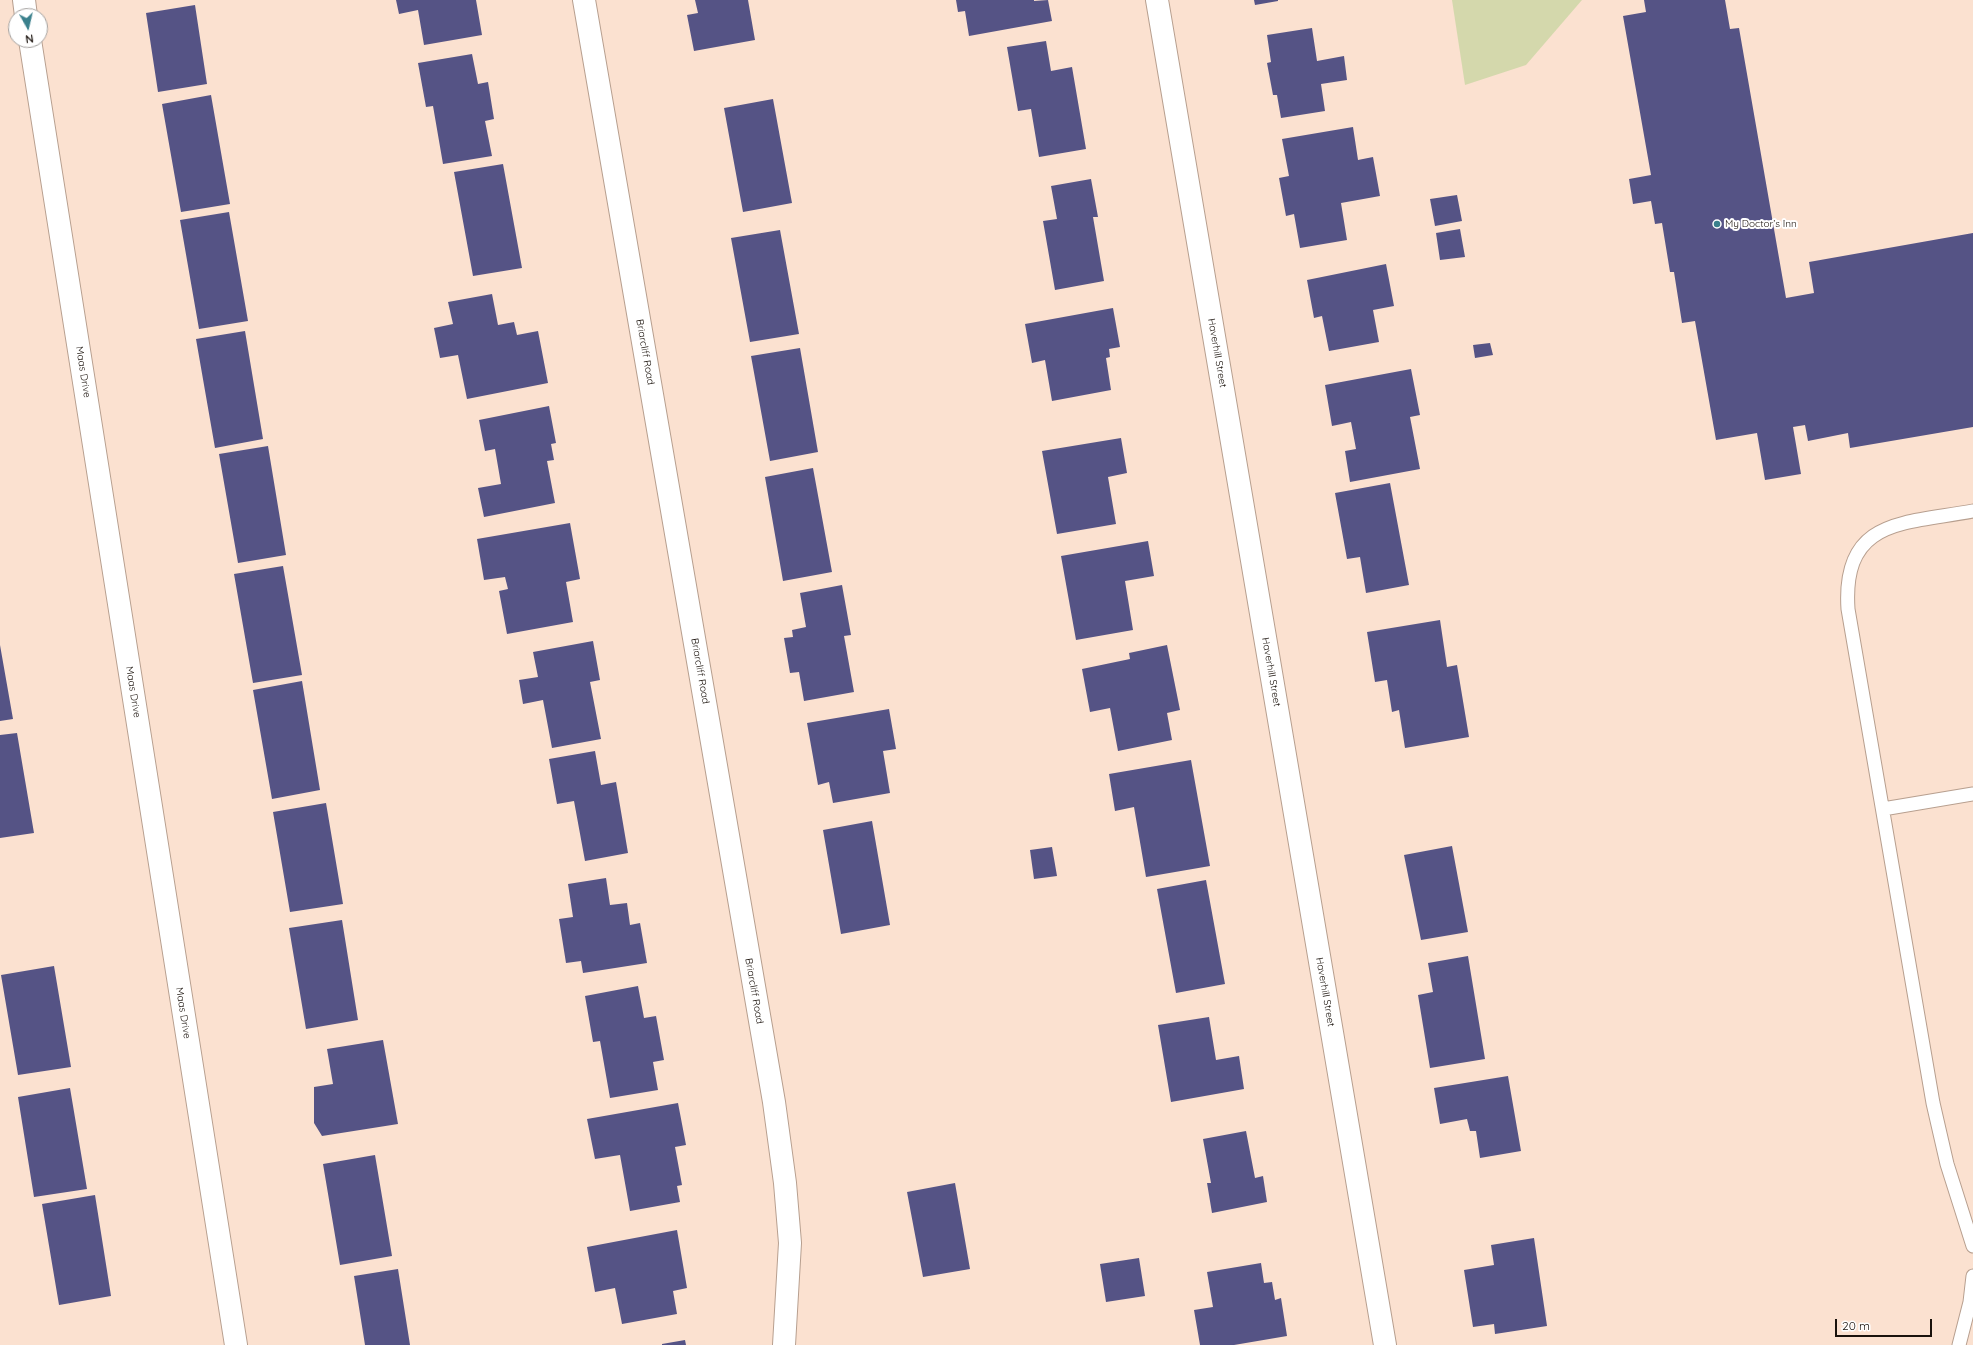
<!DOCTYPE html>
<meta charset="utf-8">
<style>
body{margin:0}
#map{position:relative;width:1973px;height:1345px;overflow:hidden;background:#fbe1d0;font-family:Quicksand,sans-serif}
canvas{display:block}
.north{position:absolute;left:8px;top:8px;width:40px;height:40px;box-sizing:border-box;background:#fff;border:1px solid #a3a09e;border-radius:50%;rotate:172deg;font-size:11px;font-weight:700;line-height:16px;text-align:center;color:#1a120c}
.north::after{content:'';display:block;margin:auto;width:14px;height:18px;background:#3a808c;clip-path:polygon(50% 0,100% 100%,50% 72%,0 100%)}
.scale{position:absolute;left:1835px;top:1319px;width:97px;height:18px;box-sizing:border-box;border:2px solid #1a120c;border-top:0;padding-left:5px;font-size:12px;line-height:14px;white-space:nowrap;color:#1a120c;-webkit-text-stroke:3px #fff;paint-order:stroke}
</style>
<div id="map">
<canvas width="1973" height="1345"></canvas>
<div class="north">N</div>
<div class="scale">20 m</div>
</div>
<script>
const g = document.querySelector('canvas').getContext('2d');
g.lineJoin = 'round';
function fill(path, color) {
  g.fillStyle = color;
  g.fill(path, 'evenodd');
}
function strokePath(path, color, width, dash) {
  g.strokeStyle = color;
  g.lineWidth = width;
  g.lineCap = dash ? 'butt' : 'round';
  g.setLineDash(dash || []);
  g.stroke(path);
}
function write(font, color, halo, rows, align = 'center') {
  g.font = font + ' Quicksand,sans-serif';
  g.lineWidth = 4;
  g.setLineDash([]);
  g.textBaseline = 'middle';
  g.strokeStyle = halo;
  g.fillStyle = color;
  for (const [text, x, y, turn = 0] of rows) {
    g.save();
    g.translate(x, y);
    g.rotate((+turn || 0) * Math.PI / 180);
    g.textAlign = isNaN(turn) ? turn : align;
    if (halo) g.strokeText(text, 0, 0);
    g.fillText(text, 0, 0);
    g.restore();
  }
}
fill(new Path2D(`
 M1452 0H1582L1526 65 1465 85Z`), '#d4d8ac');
fill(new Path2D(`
 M396 0H476L482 35 424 45 418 10 399 14Z
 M695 0H748L755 40 694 51 687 15 698 13Z
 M956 0H1034V1L1048 0 1052 21 969 36 965 11 958 12Z
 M1254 0H1278V1L1255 5Z
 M1644 0H1725L1730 29 1739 28 1786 298 1814 293 1809 262 1973 233V427L1850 448 1848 433 1808 441 1805 425 1793 427 1801 474 1765 480 1757 433 1716 440 1695 321 1682 323 1674 272H1670L1662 223 1655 224 1651 201 1633 204 1629 179 1651 175 1623 16 1646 12Z
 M195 5 207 84 158 92 146 13Z
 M1312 28 1317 61 1344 56 1347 80 1321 84 1325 111 1281 118 1277 95H1273L1267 63 1271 62 1267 35Z
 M1046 41 1051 71 1072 67 1086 149 1039 157 1031 109 1018 111 1007 47Z
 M472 54 478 84 488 82 494 119 485 121 492 156 443 164 433 106 426 107 418 63Z
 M211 95 230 204 181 212 162 104Z
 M773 99 792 203 743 212 724 108Z
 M1353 127 1358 160 1373 157 1380 196 1341 203 1347 240 1300 248 1294 214 1286 216 1279 178 1289 176 1282 139Z
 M503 164 522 268 473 276 454 172Z
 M1091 179 1098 217H1093L1104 281 1055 290 1043 221 1057 219 1051 186Z
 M1457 195 1462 221 1435 226 1430 199Z
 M229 212 248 321 199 329 180 220Z
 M1460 229 1465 257 1440 260 1436 233Z
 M780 230 799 334 750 342 731 238Z
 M1386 264 1394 306 1373 310 1379 342 1329 351 1322 316 1314 318 1307 280Z
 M492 294 498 325 514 322 517 335 538 331 548 383 467 399 458 355 440 358 434 328 453 324 448 302Z
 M1113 308 1120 347 1109 349 1110 357 1106 358 1111 390 1052 401 1045 360 1032 363 1025 324Z
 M245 331 263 439 215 448 196 339Z
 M1490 343 1493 355 1475 358 1473 345Z
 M800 348 818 452 770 461 751 356Z
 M1411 369 1420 415 1410 417 1420 469 1350 482 1345 451 1356 449 1351 422 1332 426 1325 385Z
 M549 406 556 443 551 444 554 460 547 461 555 503 484 517 478 488 501 484 495 449 485 451 479 420Z
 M1121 438 1127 473 1108 477 1116 524 1057 534 1042 451Z
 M268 446 286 555 238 563 219 454Z
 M813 468 832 572 783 581 765 477Z
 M1390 483 1409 585 1366 593 1360 557 1347 559 1335 493Z
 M570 523 580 579 566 582 573 622 507 634 499 591 508 589 505 577 484 580 477 539Z
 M1148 541 1154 576 1125 581 1133 630 1076 640 1061 556Z
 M283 566 302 675 253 683 234 574Z
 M842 585 851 635 844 636 854 692 804 701 799 672 790 673 784 638 793 637 792 630 806 627 800 593Z
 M1440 620 1447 667 1457 665 1469 737 1405 748 1399 710 1392 712 1387 680 1375 682 1367 632Z
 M593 641 600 680 590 682 601 739 552 748 543 700 523 704 519 680 538 677 533 652Z
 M0 645 13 719 0 721Z
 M1167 645 1180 710 1167 713 1172 740 1118 751 1110 708 1090 712 1082 669 1130 659 1129 653Z
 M302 681 320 790 272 799 253 690Z
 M889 709 896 749 883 751 890 793 833 803 829 782 818 785 807 723Z
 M17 733 34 833 0 838V735Z
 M595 751 601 785 616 782 628 853 585 861 574 801 557 804 549 759Z
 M1191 760 1210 866 1146 877 1134 807 1115 811 1109 774Z
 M326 803 343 904 290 912 273 812Z
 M872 821 890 925 841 934 823 830Z
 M1452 846 1468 932 1421 940 1404 855Z
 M1052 847 1057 876 1034 879 1030 850Z
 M606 878 610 905 627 903 630 925 640 923 647 963 583 973 581 961 566 963 559 919 573 917 568 884Z
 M1206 880 1225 984 1176 993 1157 889Z
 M342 920 358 1020 306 1029 289 928Z
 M1468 956 1485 1059 1430 1068 1418 995 1433 992 1428 963Z
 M54 966 71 1067 18 1075 1 975Z
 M638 986 644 1018 656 1016 664 1060 653 1062 658 1090 610 1098 600 1041 593 1042 585 996Z
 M1209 1017 1216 1060 1239 1056 1244 1089 1171 1102 1158 1025Z
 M383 1040 398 1124 322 1136 314 1123V1087L333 1084 327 1049Z
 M1508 1076 1521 1151 1480 1158 1476 1131H1470L1467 1119 1440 1124 1434 1088Z
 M70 1088 87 1189 34 1197 18 1097Z
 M678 1103 686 1145 675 1147 682 1185 677 1186 680 1202 630 1211 620 1155 595 1159 587 1119Z
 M1246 1131 1255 1178 1263 1176 1267 1202 1212 1213 1207 1183H1211L1203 1139Z
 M375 1155 392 1256 340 1265 323 1164Z
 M955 1183 970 1269 923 1277 907 1192Z
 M95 1195 111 1296 59 1305 42 1204Z
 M677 1230 687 1288 673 1291 677 1314 622 1324 615 1288 595 1292 587 1247Z
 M1534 1238 1547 1326 1495 1334 1494 1324 1473 1327 1464 1270 1494 1265 1491 1245Z
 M1139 1258 1145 1296 1106 1302 1100 1264Z
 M1261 1263 1264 1283 1272 1282 1275 1300 1281 1298 1287 1336 1234 1345H1200L1194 1310 1213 1307 1207 1272Z
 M398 1269 410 1345H365L354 1276Z
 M685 1340 686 1345H662V1344Z`), '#555385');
const lane = new Path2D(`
 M1973 511C1904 524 1842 518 1848 609L1933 1103 1947 1164 1973 1246
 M1883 809 1973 794
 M1959 1345 1970 1302 1973 1276`);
const street = new Path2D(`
 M24 0 26 16
 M584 0 774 1102 785 1183 790 1243 784 1345
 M1157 0 1385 1345
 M30 40 236 1345`);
strokePath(lane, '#b79f8f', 15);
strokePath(street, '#b79f8f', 24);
strokePath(lane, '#fff', 13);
strokePath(street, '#fff', 22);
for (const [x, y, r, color] of [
 [1717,224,4,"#3a808c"]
]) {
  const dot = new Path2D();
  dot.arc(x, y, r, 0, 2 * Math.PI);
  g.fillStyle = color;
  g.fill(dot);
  strokePath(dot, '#fff', 1.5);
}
write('10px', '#1a120c', '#fff', [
 ["My Doctor’s Inn",1725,224]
], 'left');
write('10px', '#1a120c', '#fff', [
 ["Briarcliff Road",645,352,80],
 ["Haverhill Street",1217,353,80],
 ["Maas Drive",83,372,81],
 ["Briarcliff Road",700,671,80],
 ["Haverhill Street",1271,672,80],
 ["Maas Drive",133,692,81],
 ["Briarcliff Road",754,991,80],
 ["Haverhill Street",1325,992,80],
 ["Maas Drive",183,1013,81]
]);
</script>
